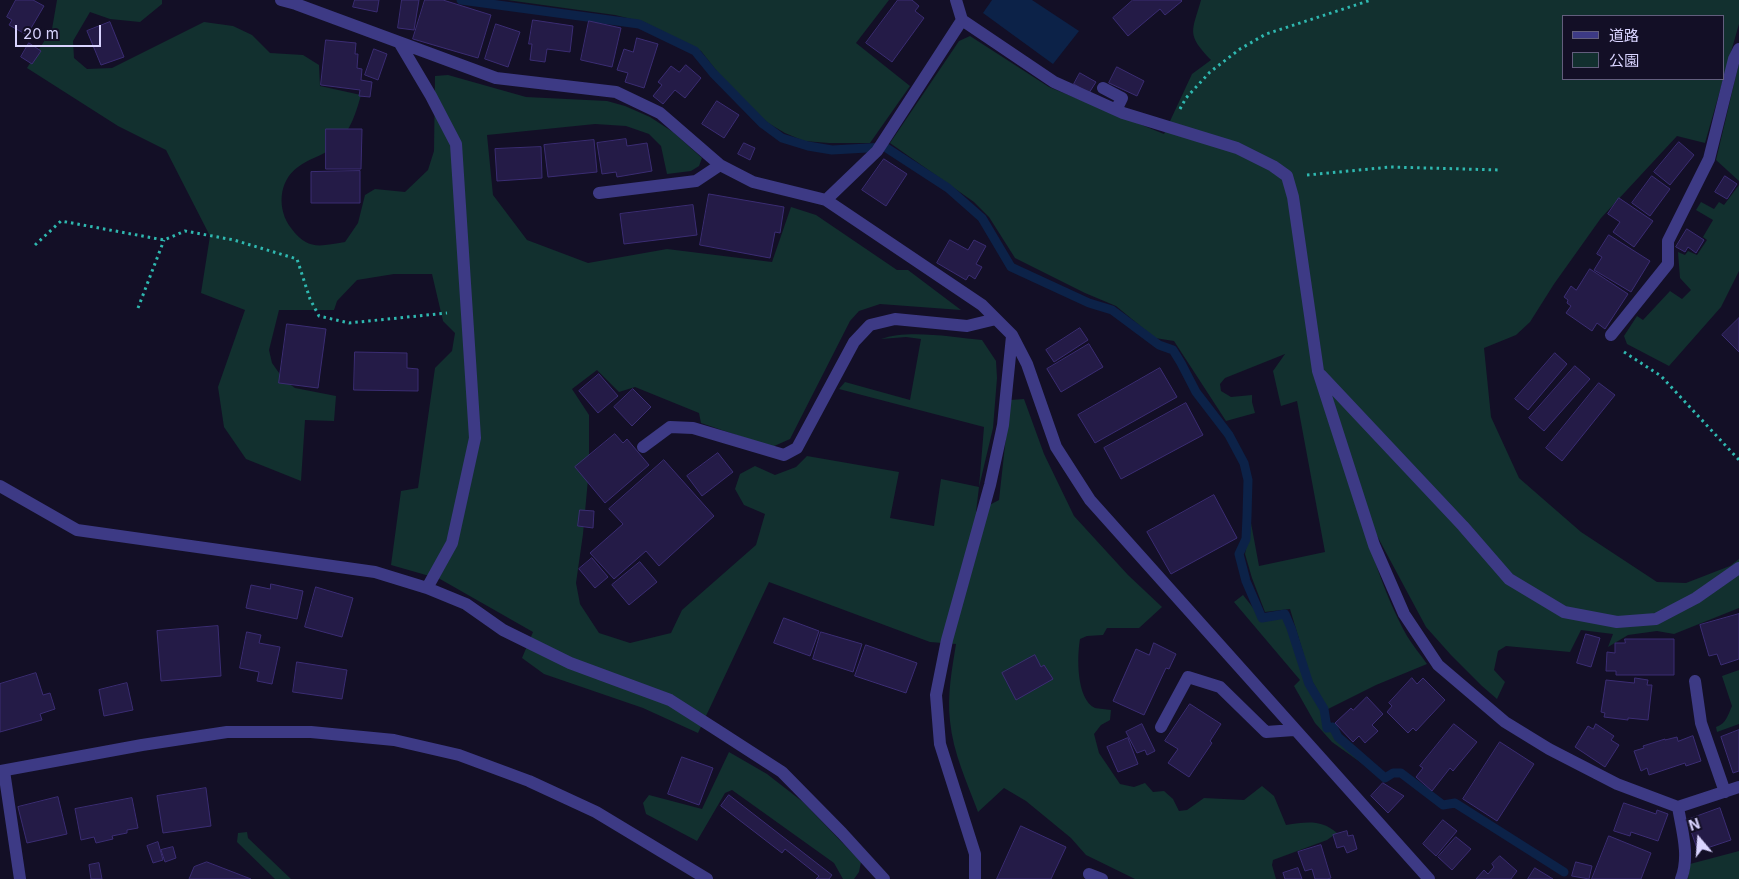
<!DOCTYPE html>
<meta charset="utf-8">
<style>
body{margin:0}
#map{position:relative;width:1739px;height:879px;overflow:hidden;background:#130f26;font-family:Inter,"Noto Sans JP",sans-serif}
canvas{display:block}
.legend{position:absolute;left:1562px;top:15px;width:162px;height:65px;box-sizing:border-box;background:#130f26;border:1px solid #625e7d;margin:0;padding:6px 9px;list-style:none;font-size:15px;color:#d9d4ff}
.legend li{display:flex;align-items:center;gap:10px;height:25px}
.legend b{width:25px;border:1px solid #625e7d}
.north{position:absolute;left:1674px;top:814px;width:50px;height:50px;-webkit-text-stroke:4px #130f26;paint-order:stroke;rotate:342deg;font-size:14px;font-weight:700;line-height:20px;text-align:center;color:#d9d4ff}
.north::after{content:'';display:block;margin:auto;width:18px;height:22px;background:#d9d4ff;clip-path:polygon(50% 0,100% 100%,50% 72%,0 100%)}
.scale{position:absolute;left:15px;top:25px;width:86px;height:22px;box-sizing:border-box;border:2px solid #d9d4ff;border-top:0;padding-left:6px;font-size:15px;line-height:18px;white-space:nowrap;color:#d9d4ff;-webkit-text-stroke:4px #130f26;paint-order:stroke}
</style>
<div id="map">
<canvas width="1739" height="879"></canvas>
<ul class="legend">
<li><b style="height:6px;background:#3d3a85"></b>道路</li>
<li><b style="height:14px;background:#12302f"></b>公園</li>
</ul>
<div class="north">N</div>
<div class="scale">20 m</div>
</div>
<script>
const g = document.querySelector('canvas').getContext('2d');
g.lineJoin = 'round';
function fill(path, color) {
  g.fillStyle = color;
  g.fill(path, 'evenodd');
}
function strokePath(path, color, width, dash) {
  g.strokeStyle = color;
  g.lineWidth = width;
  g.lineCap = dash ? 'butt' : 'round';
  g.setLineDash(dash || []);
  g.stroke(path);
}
fill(new Path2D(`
 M57 0H162V4L140 22 110 19 90 12 73 41 74 58 87 69 112 68 204 22 233 26 252 35 270 53 303 55 319 65 320 86 361 95C355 116 350 133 332 148 322 156 308 159 298 167 278 181 277 210 291 228 308 251 320 246 345 242L358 223 365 195 375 189 405 192 428 170 434 151 435 76 448 75 526 97 607 101 625 106 650 117 673 132 702 158 699 166 691 171 667 174 661 146 649 134 626 126 595 124 487 135 493 195 527 240 588 263 667 249 772 262 791 207 816 215 897 270H908L961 310 880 304 859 311 850 321 790 439 772 447 701 423 699 413 635 387 619 392 597 370 572 389 589 415V468L583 534 576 583 580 604 599 633 630 643 671 633 682 610 756 545 765 514 744 505 735 489 740 474 755 466 775 475 796 467 807 456 899 472 890 518 934 526 941 479 979 487 984 427 839 389 845 382 910 400 921 339 906 337 881 339C907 329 954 337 982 340L996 361 997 378 993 428 979 487 976 512 999 500 1010 400 1024 399 1044 454 1074 516 1128 575 1162 607 1139 628H1107L1103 635 1087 636 1080 639C1077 656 1076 699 1095 708 1099 709 1106 709 1111 710L1110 720 1101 725 1094 734 1099 753 1120 784 1134 787 1145 783 1153 792 1164 791 1173 799 1179 811 1187 810 1204 798 1244 800 1262 786 1274 796 1286 825C1306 822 1321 819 1337 833L1327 840 1273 860 1272 865 1276 879H1135L1086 855 1071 838 1026 801 1004 788 978 812C967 782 953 753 950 721 947 695 952 669 956 644L930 642 769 582 698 733 643 708 544 674 522 658 533 632 440 579 391 565 401 491 418 488 435 368 452 351 455 333 443 321 432 274H394L357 280 337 301 334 310H279L269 350 272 363 284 380 295 388 336 396 334 421 305 420 301 481 246 459 224 427 218 387 245 310 201 293 210 236 166 150 118 126 27 68 52 29Z
 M507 0H889L856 43 910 86 870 143H829L804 141 785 133 768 123 753 109 723 79 701 51 644 22 615 15Z
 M1201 0H1739V24L1705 143 1677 136 1601 218 1554 284 1530 322 1516 335 1484 348 1491 417 1519 478 1581 532 1657 582 1686 583 1730 566 1739 559V608L1674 634 1657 631 1628 635 1608 647 1613 634 1581 630 1570 652 1506 646 1498 651 1494 670 1505 682 1497 699 1482 686 1451 655 1426 627 1353 491C1368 540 1382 591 1407 636 1413 646 1421 655 1427 664L1376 685 1328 709 1311 679 1290 609 1265 612 1252 578 1245 554 1251 523 1259 566 1325 552 1297 401 1281 406 1273 371 1285 354 1225 378 1220 384 1221 391 1231 397 1252 395V402L1255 413 1226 421 1174 341 1155 338 1116 306 1085 293 1015 258 989 217 974 202 890 143 959 41 970 36 1049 87 1164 134 1192 74 1211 60C1186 34 1192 32 1201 0ZM1563 16H1723V79H1563Z
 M1739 63V181L1716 160Z
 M1739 185V271L1721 307 1669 366 1627 344 1624 336 1637 316 1643 320 1670 291 1682 299 1691 290 1680 278 1678 252 1685 255 1688 251 1697 255 1707 240 1703 237 1713 220 1696 210 1701 202 1714 209 1719 202 1724 205Z
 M1243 595 1262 619 1285 615 1307 685 1323 709 1326 728 1332 727 1337 738 1368 765 1367 767 1332 742 1315 723 1294 686 1300 680 1234 602Z
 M1739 670V724L1717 732 1716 727C1726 724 1728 715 1732 706L1722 676Z
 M729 752 767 774 803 802 861 862 859 872 854 879H843L834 863 732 790 725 793 697 841 646 814 643 803 649 795 702 809Z
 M247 832 248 838 291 879H275L237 842 238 833Z
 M1739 851V879H1688L1690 864Z`), '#12302f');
fill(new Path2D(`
 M992 0H1032L1079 31 1053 64 983 13Z`), '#0c2248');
strokePath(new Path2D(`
 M461 0 639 24 695 51 713 73 763 124 782 138 808 146 832 150 885 147 948 188 982 218 1011 267 1089 303 1112 310 1159 345 1173 350 1181 363 1196 392 1229 435 1244 463 1248 480 1247 516 1246 539 1239 554 1246 581 1262 618 1285 614 1291 628 1309 684 1324 709 1327 728 1333 727 1338 737 1385 778 1393 773H1401L1443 805 1455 803 1564 872`), '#0c2248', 9);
const building = new Path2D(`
 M16 0H33L44 6 27 35 9 25 12 20 7 17Z
 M355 0H379L377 12 353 7Z
 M402 0H419L414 30 398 28Z
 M425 0H443L491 15 478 58 413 39Z
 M898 0H912L919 6 915 11 924 18 892 62 866 43Z
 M1133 0H1181L1182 1 1165 15 1160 9 1128 36 1113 18Z
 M533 20 573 26 570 52 547 49 545 62 530 60 532 44H529Z
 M589 21 621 28 612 67 581 60Z
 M110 22 124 57 101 65 87 31Z
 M496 24 520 32 508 67 485 59Z
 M637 38 658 44 644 88 625 82 628 73 617 70 624 49 633 52Z
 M326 40 356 43 355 54H358L357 68 362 69 361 80 372 82 370 97 359 96 360 90 321 85Z
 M29 43 41 51 32 64 21 57Z
 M374 49 387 54 378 80 365 75Z
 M686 65 701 78 685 98 675 90 663 104 653 96 662 85 658 82 671 66 679 72Z
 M1117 67 1144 81 1137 96 1109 83Z
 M1080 73 1096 82 1089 93 1074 84Z
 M717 101 739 115 724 138 702 124Z
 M326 129H362L361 169H326Z
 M626 139 627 146 647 143 652 171 617 177 616 172 602 174 597 143Z
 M594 140 597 172 548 177 544 145Z
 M1679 142 1694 155 1670 185 1654 172Z
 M744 143 755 148 750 160 738 154Z
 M541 147 542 178 497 181 495 149Z
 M884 159 907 174 886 206 862 190Z
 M360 171V203H311V172Z
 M1652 176 1670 189 1650 216 1632 203Z
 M1725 176 1737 184 1727 199 1715 192Z
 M709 194 784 207 780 233 775 232 770 258 700 245Z
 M1619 198 1653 221 1634 247 1613 232 1620 222 1608 214Z
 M693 205 697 235 624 244 620 214Z
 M1687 229 1704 240 1696 253 1688 247 1685 252 1676 247Z
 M1609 235 1650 261 1631 292 1594 270 1602 257 1597 254Z
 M950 240 968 250 974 240 986 246 976 264 982 267 975 279 969 275 966 280 937 263Z
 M1590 269 1628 294 1605 329 1597 323 1592 331 1566 313 1571 306 1567 303 1568 300 1564 297 1571 286 1576 290Z
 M1739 318V352L1722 335Z
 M287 324 326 329 318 388 279 383Z
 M1080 328 1088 340 1054 362 1046 350Z
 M1089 344 1103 367 1061 392 1047 369Z
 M355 352 407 353V368L418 369V391L354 390Z
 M1555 353 1567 364 1528 410 1515 399Z
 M1575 366 1590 379 1544 431 1529 418Z
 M1160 368 1177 397 1095 443 1078 415Z
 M599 374 618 396 598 413 579 391Z
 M1599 383 1615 395 1562 461 1546 448Z
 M633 389 651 407 632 426 614 407Z
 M1186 403 1203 435 1121 479 1104 448Z
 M615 434 623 443 627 439 649 465 605 503 575 467Z
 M718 453 733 472 702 496 687 476Z
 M664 460 714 516 659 566 646 551 614 579 590 553 623 524 609 509Z
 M1214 495 1237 538 1171 574 1147 532Z
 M580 510 594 511 593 528 578 526Z
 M592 558 608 577 595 588 579 569Z
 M640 562 657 582 629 605 612 585Z
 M271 584 303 591 297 619 246 608 251 585 270 589Z
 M316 587 353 598 342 637 305 627Z
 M1739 614V659L1721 665 1717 654 1709 656 1700 625Z
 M784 618 819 631 810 656 774 643Z
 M218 626 221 676 161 681 157 631Z
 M247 632 261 635 259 643 280 647 272 684 257 681 259 672 240 668Z
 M821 632 862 644 853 672 813 659Z
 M1586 634 1600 638 1591 667 1577 663Z
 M1625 639H1674V675H1616V671H1606L1607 652 1615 653V643H1625Z
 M1154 643 1176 654 1169 669 1166 668 1144 715 1113 701 1136 649 1149 655Z
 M866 645 917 663 906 693 855 676Z
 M1035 655 1041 667 1044 665 1053 679 1016 700 1002 673Z
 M297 662 347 670 342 699 293 692Z
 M36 673 43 695 50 693 55 709 40 714 42 720 0 732V684Z
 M1412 678 1417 684 1423 678 1445 700 1416 731 1413 728 1408 733 1387 712 1392 706 1389 703Z
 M1635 678 1648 680 1647 685H1652L1648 720 1628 718V720L1604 717 1605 713 1601 712 1606 680 1634 683Z
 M127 683 133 710 104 716 99 690Z
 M1367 697 1383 714 1372 725 1378 731 1365 743 1359 736 1353 742 1335 723 1351 708 1353 710Z
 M1190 704 1221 724 1210 741 1212 743 1189 777 1168 763 1178 749 1165 741Z
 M1142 724 1155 751 1147 755 1145 750 1137 753 1126 732Z
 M1454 724 1477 742 1453 771 1450 768 1432 791 1416 777 1423 768 1420 766Z
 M1596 724 1614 736 1611 740 1619 745 1605 767 1575 747 1588 726 1593 729Z
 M1739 730V771L1733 773 1721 737Z
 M1693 736 1701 761 1686 766 1685 763 1649 775 1647 768 1641 771 1634 751 1644 748 1643 746 1665 739V740L1677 737 1678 741Z
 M1128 738 1138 764 1118 772 1107 747Z
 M1500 742 1534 764 1497 821 1463 799Z
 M682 757 713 768 699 805 668 794Z
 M1383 783 1404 796 1388 813 1371 796Z
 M206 788 211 826 163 833 157 796Z
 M729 795 832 875 829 879H816L819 876 785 849 782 853 721 806Z
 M58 797 67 834 27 843 18 807Z
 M132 798 138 828 127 830V833L112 836 113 839 96 843 94 837 81 840 75 809Z
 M1624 803 1656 814 1657 810 1668 814 1658 841 1631 832 1630 836 1614 831Z
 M1720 808 1731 840 1698 851 1687 820Z
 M1443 820 1457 831 1436 856 1423 844Z
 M1021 826 1066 847 1051 879H997Z
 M1347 831 1348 836 1353 835 1357 849 1347 853 1344 846 1337 848 1333 835Z
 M1609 836 1651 853 1641 879H1592Z
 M1456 837 1471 849 1452 870 1438 857Z
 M158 842 163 860 153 863 147 846Z
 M1321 845 1331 878 1327 879H1315L1312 869 1305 871 1298 852Z
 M173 847 176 858 165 862 161 850Z
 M1500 856 1517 871 1511 879H1476L1484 870 1488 874 1494 867 1492 864Z
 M207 862 251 879H189L194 867Z
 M1576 862 1592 866 1589 879 1572 876Z
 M99 863 102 879H91L89 865Z
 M1298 868 1302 879H1285L1283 873Z
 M1535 868 1553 879H1528Z`);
fill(building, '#241b47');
strokePath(building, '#3b2d73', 1);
strokePath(new Path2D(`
 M1180 109 1186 98 1210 72 1240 49 1266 34 1371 0
 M1307 175 1390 167 1501 170
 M35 245 61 221 164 240 185 231 234 240 297 259 310 299 319 316 349 323 447 313
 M138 308 164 240
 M1624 352 1661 376 1739 460`), '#2fb8b0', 3, [2.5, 4]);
strokePath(new Path2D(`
 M281 0 296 4 496 78 616 92 660 113 720 165 753 182 826 200 982 305 1012 335 1027 364 1056 447 1090 500 1429 879
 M956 0 962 20 1054 82 1123 113 1237 148 1273 166 1287 176 1293 197 1318 371 1374 545 1404 614 1438 665 1505 722 1549 749 1617 784 1678 807 1739 787
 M399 42 431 96 456 144 475 438 452 543 427 588
 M1103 88 1122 98 1116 110
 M599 193 696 181 720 165
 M826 200 877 151 962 20
 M1611 335 1668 264V241L1709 159 1734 59 1739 49
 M1321 375 1463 526 1509 579 1564 612 1617 622 1656 619 1696 598 1739 568
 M643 447 670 427 693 428 784 455 797 448 854 342 870 325 895 319 967 326 996 319
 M0 486 77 530 375 572 427 588 466 604 503 630 570 663 670 700 717 730 782 772 842 833 884 879
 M1695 681 1701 723 1725 792
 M1161 727 1188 677 1220 687 1266 732 1294 730
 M0 771 142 745 227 732H311L394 740 459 755 529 781 596 812 707 879
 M4 771 20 879
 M1678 807C1682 831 1690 856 1681 879
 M1089 874 1102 879
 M975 879V854L940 744 936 695 947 640 990 485 1003 425 1012 336`), '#3d3a85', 12);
</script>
